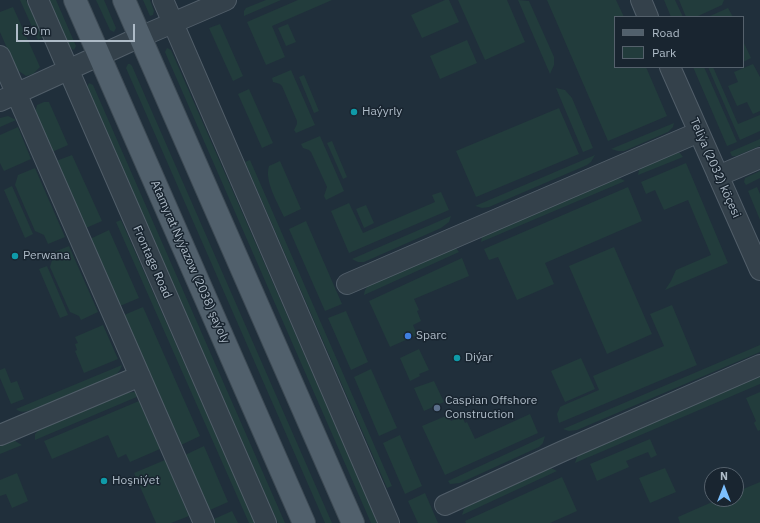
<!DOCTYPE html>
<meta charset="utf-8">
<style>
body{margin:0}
#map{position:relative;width:760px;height:523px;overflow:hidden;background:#202f3b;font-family:"IBM Plex Sans",sans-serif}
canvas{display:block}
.legend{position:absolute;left:614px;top:16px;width:130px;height:52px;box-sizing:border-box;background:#192530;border:1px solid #55616c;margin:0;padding:5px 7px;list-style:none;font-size:12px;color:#aebbc7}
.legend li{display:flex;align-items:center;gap:8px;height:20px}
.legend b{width:20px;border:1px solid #55616c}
.north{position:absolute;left:704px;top:467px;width:40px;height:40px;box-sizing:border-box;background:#192530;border:1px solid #55616c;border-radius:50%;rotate:0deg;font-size:11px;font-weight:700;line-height:16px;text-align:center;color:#aebbc7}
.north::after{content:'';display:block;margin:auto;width:14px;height:18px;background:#7cc0ff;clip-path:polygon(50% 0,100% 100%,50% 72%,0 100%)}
.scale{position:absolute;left:16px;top:24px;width:119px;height:18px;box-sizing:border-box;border:2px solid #aebbc7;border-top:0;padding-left:5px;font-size:12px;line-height:14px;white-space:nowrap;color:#aebbc7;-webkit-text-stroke:3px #192530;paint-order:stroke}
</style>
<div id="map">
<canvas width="760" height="523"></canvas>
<ul class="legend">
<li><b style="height:5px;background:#51606c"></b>Road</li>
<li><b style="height:11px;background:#223c3c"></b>Park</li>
</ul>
<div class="north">N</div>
<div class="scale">50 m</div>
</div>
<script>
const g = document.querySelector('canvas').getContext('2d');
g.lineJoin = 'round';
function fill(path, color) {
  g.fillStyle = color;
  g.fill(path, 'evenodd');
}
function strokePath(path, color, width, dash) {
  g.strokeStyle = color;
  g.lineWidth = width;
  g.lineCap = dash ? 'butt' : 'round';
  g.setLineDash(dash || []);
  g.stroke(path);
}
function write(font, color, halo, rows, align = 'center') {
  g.font = font + ' "IBM Plex Sans",sans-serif';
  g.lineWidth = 3;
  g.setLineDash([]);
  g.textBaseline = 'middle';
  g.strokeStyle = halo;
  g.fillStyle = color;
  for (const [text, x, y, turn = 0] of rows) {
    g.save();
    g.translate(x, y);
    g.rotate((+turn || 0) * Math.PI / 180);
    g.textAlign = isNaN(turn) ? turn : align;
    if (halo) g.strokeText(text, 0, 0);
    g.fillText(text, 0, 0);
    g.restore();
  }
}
fill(new Path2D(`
 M20 0H26L43 37 38 40Z
 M49 0H56L76 46 74 50 70 48Z
 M96 0H104L116 28 114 32 110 30Z
 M143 0H150L154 11 153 15 150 16Z
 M266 0H281L244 16V11L246 8Z
 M298 0H332L272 26 285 57 266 65 247 22Z
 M445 0H449L459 22 422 38 411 15Z
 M458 0H507L525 42 485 60Z
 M518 0 529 1 554 57V65L550 74Z
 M547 0H616L624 17H615V67H646L667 116 608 141Z
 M664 0H675L683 17H671Z
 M679 0H724L722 5 696 17H686Z
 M13 7 40 67 33 74 26 76 16 69 0 32V12Z
 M728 8 733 17H711L710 16Z
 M220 24 243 76 233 81 209 28Z
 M288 24 296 42 286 46 278 28Z
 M467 40 477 63 440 79 430 56Z
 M743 41 751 58 743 62Z
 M167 48 171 50 378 523H371L165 52Z
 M128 64H130L132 66 332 523H325L126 68Z
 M753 64 760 77V111L753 114 747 102 737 106 728 86 738 82 734 72Z
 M693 67H704L737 142 727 146Z
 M708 67H713L738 124 760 115V131L740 140Z
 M291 70 315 125 296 133 294 130 297 124V121L282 86 280 84 273 82 272 78Z
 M304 75 319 111 314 113 299 77Z
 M89 83 93 85 285 523H278L87 87Z
 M556 88 565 90 572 98 593 148 583 152Z
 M249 89 273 143 262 148 238 94Z
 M44 102H49L68 145 52 152 35 113 37 105Z
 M559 108 579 154 476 197 456 151Z
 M8 116 16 120 0 127V118Z
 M674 123 673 127 668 132 624 151H618L611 149Z
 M18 127 31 159 4 171 0 163V135Z
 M320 136 344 191 326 200 324 196 327 187 311 152 309 150 303 148 301 144Z
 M760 139V146L736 156H732L730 152Z
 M332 141 347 177 343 179 327 143Z
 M676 153H680L683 157 638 175 639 170 642 168Z
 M72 155 102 221 86 228 56 161Z
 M595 155 591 162 587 165 489 207 482 208 475 206Z
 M250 160 392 486 387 488 245 162Z
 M280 161 301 209 284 217C278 203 264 181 269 166Z
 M686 163 728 263 665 290 671 281 676 270 711 255 688 200 664 210 655 190 646 194 641 182Z
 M35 168 65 237 48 244 44 235 35 231 15 185 18 175Z
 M760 171V178L746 185 744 182 745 178Z
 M613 178H619L625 181 481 242 482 237Z
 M12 186 33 234 25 238 4 190Z
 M628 187 642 221 545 263 554 284 517 300 498 257 489 260 484 249Z
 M757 187 760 194V220L748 191Z
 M441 192 449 210 349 253 331 211 349 203 363 233 435 202 432 195Z
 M366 205 374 223 364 228 356 209Z
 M451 216 449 222 441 228 364 262H358L352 259Z
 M121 220 255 523H249L116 222Z
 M306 221 342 304 325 311 289 229Z
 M109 230 139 298 120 306 90 239Z
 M69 246 98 312 81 320 79 316 70 312 50 267 53 257 52 253Z
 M614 247 652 334 607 354 569 266Z
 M451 248H456L459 252 364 295 365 290 368 286Z
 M462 258 469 276 414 299 419 310 417 311 421 321 413 325 417 335 390 347 369 301Z
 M47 266 68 315 60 318 39 269Z
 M672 305 697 365 559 423 557 414 560 407 564 405 599 390 593 376 664 346 650 314Z
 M143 307 200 436 181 445 124 315Z
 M346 311 368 362 351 370 328 318Z
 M103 325 118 359 84 373 75 351 77 350 75 344 78 343 75 337Z
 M760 345V352L577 430 569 431 563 429Z
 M419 349 429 370 419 374 420 376 410 381 400 358Z
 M581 358 595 389 565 402 551 371Z
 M122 365 120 370 115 376 34 409C28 411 21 414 16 409Z
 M5 368 11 383 17 381 24 399 11 404 0 378V370Z
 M371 369 397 428 379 436 354 377Z
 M760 376V384L575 463 577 457 582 452Z
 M434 381 444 402 424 411 414 388Z
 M135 392H137L139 396 35 440V434L42 427 122 393Z
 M760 392V430L758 431 754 423 756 421 746 398Z
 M139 401 160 449 130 462 126 454 118 458 108 435 52 459 44 441Z
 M530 414 538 433 445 475 422 426 448 415 451 421 462 416 465 423 467 422 475 439Z
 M400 435 422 486 405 494 383 443Z
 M545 436 543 443 539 447 460 483 450 484 448 481Z
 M650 439 657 455 651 458 648 452 626 461 629 467 597 481 590 464Z
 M8 441H15L22 445 0 454V445Z
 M204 446 228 502 210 510 185 455Z
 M165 460 189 516 171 523H156L134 473Z
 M551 468 557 471 462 515 464 509 469 505Z
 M665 468 676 492 650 503 639 478Z
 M17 473 28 501 12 508 6 494 0 496V480Z
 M562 477 577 511 550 523H466L465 521Z
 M760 482V523H680L678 517 719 499H736V492Z
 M425 493 438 523H418L408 501Z
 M232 511 238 523H215L214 519Z`), '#223c3c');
const minor = new Path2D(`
 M38 0 266 523
 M163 0 389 523
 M641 0 648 17
 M0 56 204 523
 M670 67 760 270
 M0 101 140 37 226 0
 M718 176 760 158
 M347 284 699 132
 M0 435 140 376
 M445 505 563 451 760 365`);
const major = new Path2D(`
 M75 0 304 523
 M124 0 353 523`);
strokePath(minor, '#515e69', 22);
strokePath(major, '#3d4a54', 24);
strokePath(minor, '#34414b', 20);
strokePath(major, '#51606c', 22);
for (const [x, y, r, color] of [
 [354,112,4,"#0f9aa8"],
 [15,256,4,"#0f9aa8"],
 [408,336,4,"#3f7fe0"],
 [457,358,4,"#0f9aa8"],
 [437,408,4,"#5c6f8a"],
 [104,481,4,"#0f9aa8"]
]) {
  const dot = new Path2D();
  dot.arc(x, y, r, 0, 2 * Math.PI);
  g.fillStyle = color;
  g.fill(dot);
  strokePath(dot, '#192530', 1.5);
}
write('12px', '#aebbc7', '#192530', [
 ["Haýyrly",362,112],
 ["Perwana",23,256],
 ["Sparc",416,336],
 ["Diýar",465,358],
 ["Caspian Offshore",445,401],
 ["Construction",445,415],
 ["Hoşniýet",112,481]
], 'left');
write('12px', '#aebbc7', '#192530', [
 ["Teliýa (2032) köçesi",715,168,66],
 ["Frontage Road",152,262,66],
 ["Atamyrat Nyýazow (2038) şaýoly",190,262,66]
]);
</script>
